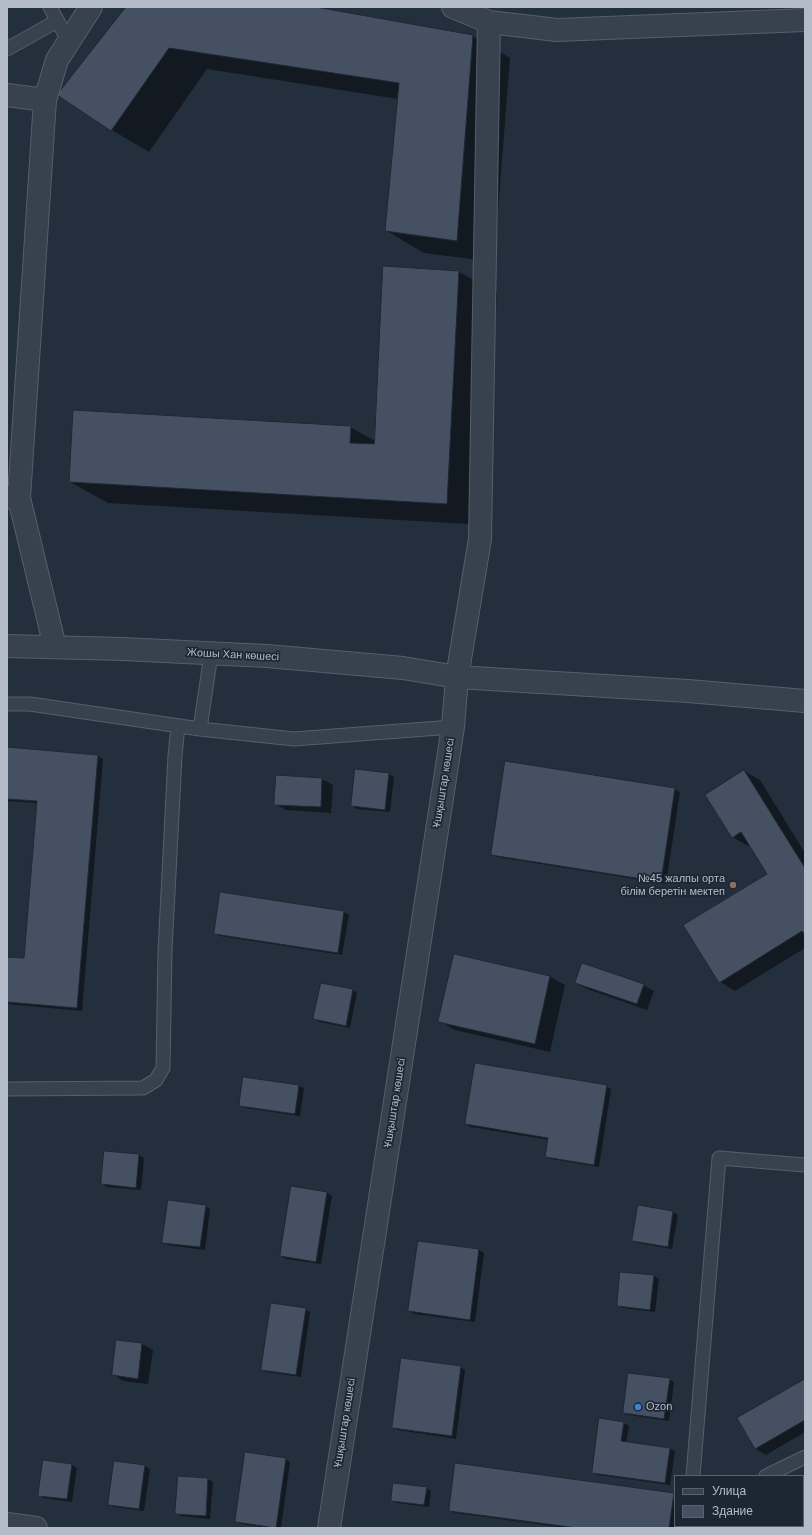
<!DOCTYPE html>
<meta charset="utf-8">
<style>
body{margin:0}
#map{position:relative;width:812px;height:1535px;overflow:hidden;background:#242f3e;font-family:Helvetica,sans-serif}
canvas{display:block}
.frame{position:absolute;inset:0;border:8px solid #b4bcc9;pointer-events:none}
.legend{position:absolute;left:674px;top:1475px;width:130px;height:52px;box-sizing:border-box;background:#1d2633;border:1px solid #59626f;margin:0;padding:5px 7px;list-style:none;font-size:12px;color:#b4bcc9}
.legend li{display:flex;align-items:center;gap:8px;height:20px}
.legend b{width:20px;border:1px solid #59626f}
</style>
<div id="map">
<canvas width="812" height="1535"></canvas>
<div class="frame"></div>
<ul class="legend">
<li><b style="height:5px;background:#38414e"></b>Улица</li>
<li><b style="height:11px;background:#455162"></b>Здание</li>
</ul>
</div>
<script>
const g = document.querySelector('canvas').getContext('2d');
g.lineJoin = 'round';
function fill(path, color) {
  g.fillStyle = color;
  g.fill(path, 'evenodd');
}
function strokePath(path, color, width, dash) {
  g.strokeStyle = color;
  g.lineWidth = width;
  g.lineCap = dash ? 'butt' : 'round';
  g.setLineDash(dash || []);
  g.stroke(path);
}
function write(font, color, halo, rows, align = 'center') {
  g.font = font + ' Helvetica,sans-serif';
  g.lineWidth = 3.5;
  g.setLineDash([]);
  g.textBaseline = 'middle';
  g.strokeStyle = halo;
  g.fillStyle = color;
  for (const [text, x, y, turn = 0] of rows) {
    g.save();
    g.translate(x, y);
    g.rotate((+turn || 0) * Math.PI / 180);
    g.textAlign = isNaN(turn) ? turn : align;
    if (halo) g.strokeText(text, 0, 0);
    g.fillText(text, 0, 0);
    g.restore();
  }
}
fill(new Path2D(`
 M127 7H310L473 36 510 58 494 262 424 253 387 231 398 99 207 69 149 152 112 130Z
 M384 267 459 272 497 293 485 525 108 503 70 482 350 427 375 441Z
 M7 748 98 756 103 759 82 1011 7 1004V958L25 959 38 803 7 801Z
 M744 771 760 780 805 853V948L735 991 720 982 768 874 750 845 748 846 732 837Z
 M389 774 394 777 390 812 357 809 352 806Z
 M276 777 322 779 333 785 331 813 286 810 275 804Z
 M675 789 680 792 666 884 497 857 492 854Z
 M344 912 349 915 342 955 220 936 215 934Z
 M549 976 565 985 550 1052 455 1030 439 1021Z
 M576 983 643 985 654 991 647 1010 587 989Z
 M353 990 357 993 350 1028 319 1022 315 1019Z
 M299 1086 304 1088 300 1116 245 1108 240 1105Z
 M606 1086 611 1089 599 1167 551 1159 546 1156 549 1140 471 1127 466 1124Z
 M139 1155 144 1158 141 1190 107 1187 102 1184Z
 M292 1187 327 1193 332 1196 321 1264 286 1259 281 1256Z
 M205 1206 210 1209 205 1250 168 1245 163 1242Z
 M673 1212 678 1215 672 1249 638 1243 633 1240Z
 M479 1250 484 1253 475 1322 414 1314 409 1311Z
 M654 1276 659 1279 655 1312 623 1308 618 1305Z
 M305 1309 310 1312 301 1377 267 1372 262 1369Z
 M117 1341 142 1344 153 1350 148 1384 123 1381 113 1374Z
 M460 1367 465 1370 456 1439 398 1430 393 1428Z
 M669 1379 674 1382 669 1421 629 1415 624 1413Z
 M805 1380V1432L766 1455 756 1449Z
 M624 1423 629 1426 626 1443 670 1449 675 1451 670 1485 598 1475 593 1472Z
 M285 1459 290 1462 281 1528H268L241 1524 236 1521Z
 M72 1465 77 1468 72 1502 44 1498 39 1495Z
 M145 1466 150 1469 144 1511 114 1507 109 1504Z
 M179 1477 208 1479 213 1482 210 1519 181 1516 176 1513Z
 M426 1488 431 1491 429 1507 397 1503 392 1500Z
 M673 1494 675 1495 674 1528H566L455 1513 450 1510Z`), '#0007');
const building = new Path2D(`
 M126 7H316L473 35 457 241 385 231 399 83 169 48 111 131 57 95Z
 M383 266 459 271 447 504 69 482 73 410 351 426 350 443 374 444Z
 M7 747 98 755 77 1008 7 1002V957L24 958 37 801 7 799Z
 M505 761 675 788 661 882 491 855Z
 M355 769 389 773 385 810 351 806Z
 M744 770 805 868V935L802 931 719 983 683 925 767 874 741 832 732 838 705 795Z
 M276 775 322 778 321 807 274 805Z
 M220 892 344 911 338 953 214 934Z
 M454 954 550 976 535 1044 438 1022Z
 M582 963 644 984 637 1004 575 983Z
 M321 983 353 989 346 1026 313 1019Z
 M475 1063 607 1085 594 1165 545 1157 548 1138 465 1124Z
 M243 1077 299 1085 295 1114 239 1106Z
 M104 1151 139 1154 136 1188 101 1184Z
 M291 1186 327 1192 316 1262 280 1256Z
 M168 1200 206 1205 200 1247 162 1243Z
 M638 1205 673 1211 668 1247 632 1241Z
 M418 1241 479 1249 470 1320 408 1311Z
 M620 1272 654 1275 650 1310 617 1306Z
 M271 1303 306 1308 296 1375 261 1370Z
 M116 1340 142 1343 138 1379 112 1375Z
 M401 1358 461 1366 452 1436 392 1428Z
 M628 1373 670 1378 664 1419 623 1413Z
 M805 1379V1420L755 1449 737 1418Z
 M599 1418 624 1422 621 1441 670 1448 665 1483 592 1473Z
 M245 1452 286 1458 276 1528 235 1522Z
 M43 1460 72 1464 67 1499 38 1496Z
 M114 1461 145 1465 139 1509 108 1505Z
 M455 1463 674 1493 669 1528H577L449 1511Z
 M178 1476 208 1478 206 1516 175 1514Z
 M393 1483 427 1487 424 1505 391 1501Z
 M805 1491V1528H746L749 1526H803V1492Z`);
fill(building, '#455162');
strokePath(building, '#1f2835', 1);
const service = new Path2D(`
 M50 7 69 42
 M7 49 57 21
 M7 704H30L200 729 294 739 453 727
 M200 729 211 654
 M7 1089 143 1088 156 1080 163 1068 165 951 175 756 178 726
 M693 1476 719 1158 805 1165
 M766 1476 805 1457
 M689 1528V1526`);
const minor = new Path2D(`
 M453 7 489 22 557 30 805 20
 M7 95 45 100 19 498 7 497
 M45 100 57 60 91 7
 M19 498 55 647
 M7 646 122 649 267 656 403 668 457 677 688 691 805 701
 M7 1524 36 1528
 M329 1528 453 727 457 677 480 539 489 22`);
strokePath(service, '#565f6c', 15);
strokePath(minor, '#565f6c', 24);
strokePath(service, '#38414e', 13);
strokePath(minor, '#38414e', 22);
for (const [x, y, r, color] of [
 [733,885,4,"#8d6e63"],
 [638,1407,4,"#3f7fe0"]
]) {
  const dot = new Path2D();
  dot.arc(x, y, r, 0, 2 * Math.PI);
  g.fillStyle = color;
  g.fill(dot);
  strokePath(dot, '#1d2633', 1.5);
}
write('11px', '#b4bcc9', '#1d2633', [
 ["Жошы Хан көшесі",233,655,3],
 ["Ұшқыштар көшесі",444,783,-81],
 ["Ұшқыштар көшесі",395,1103,-81],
 ["Ұшқыштар көшесі",345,1423,-81]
]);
write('11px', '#b4bcc9', '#1d2633', [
 ["№45 жалпы орта",725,879],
 ["білім беретін мектеп",725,892],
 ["Ozon",646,1407,"left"]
], 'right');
</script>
